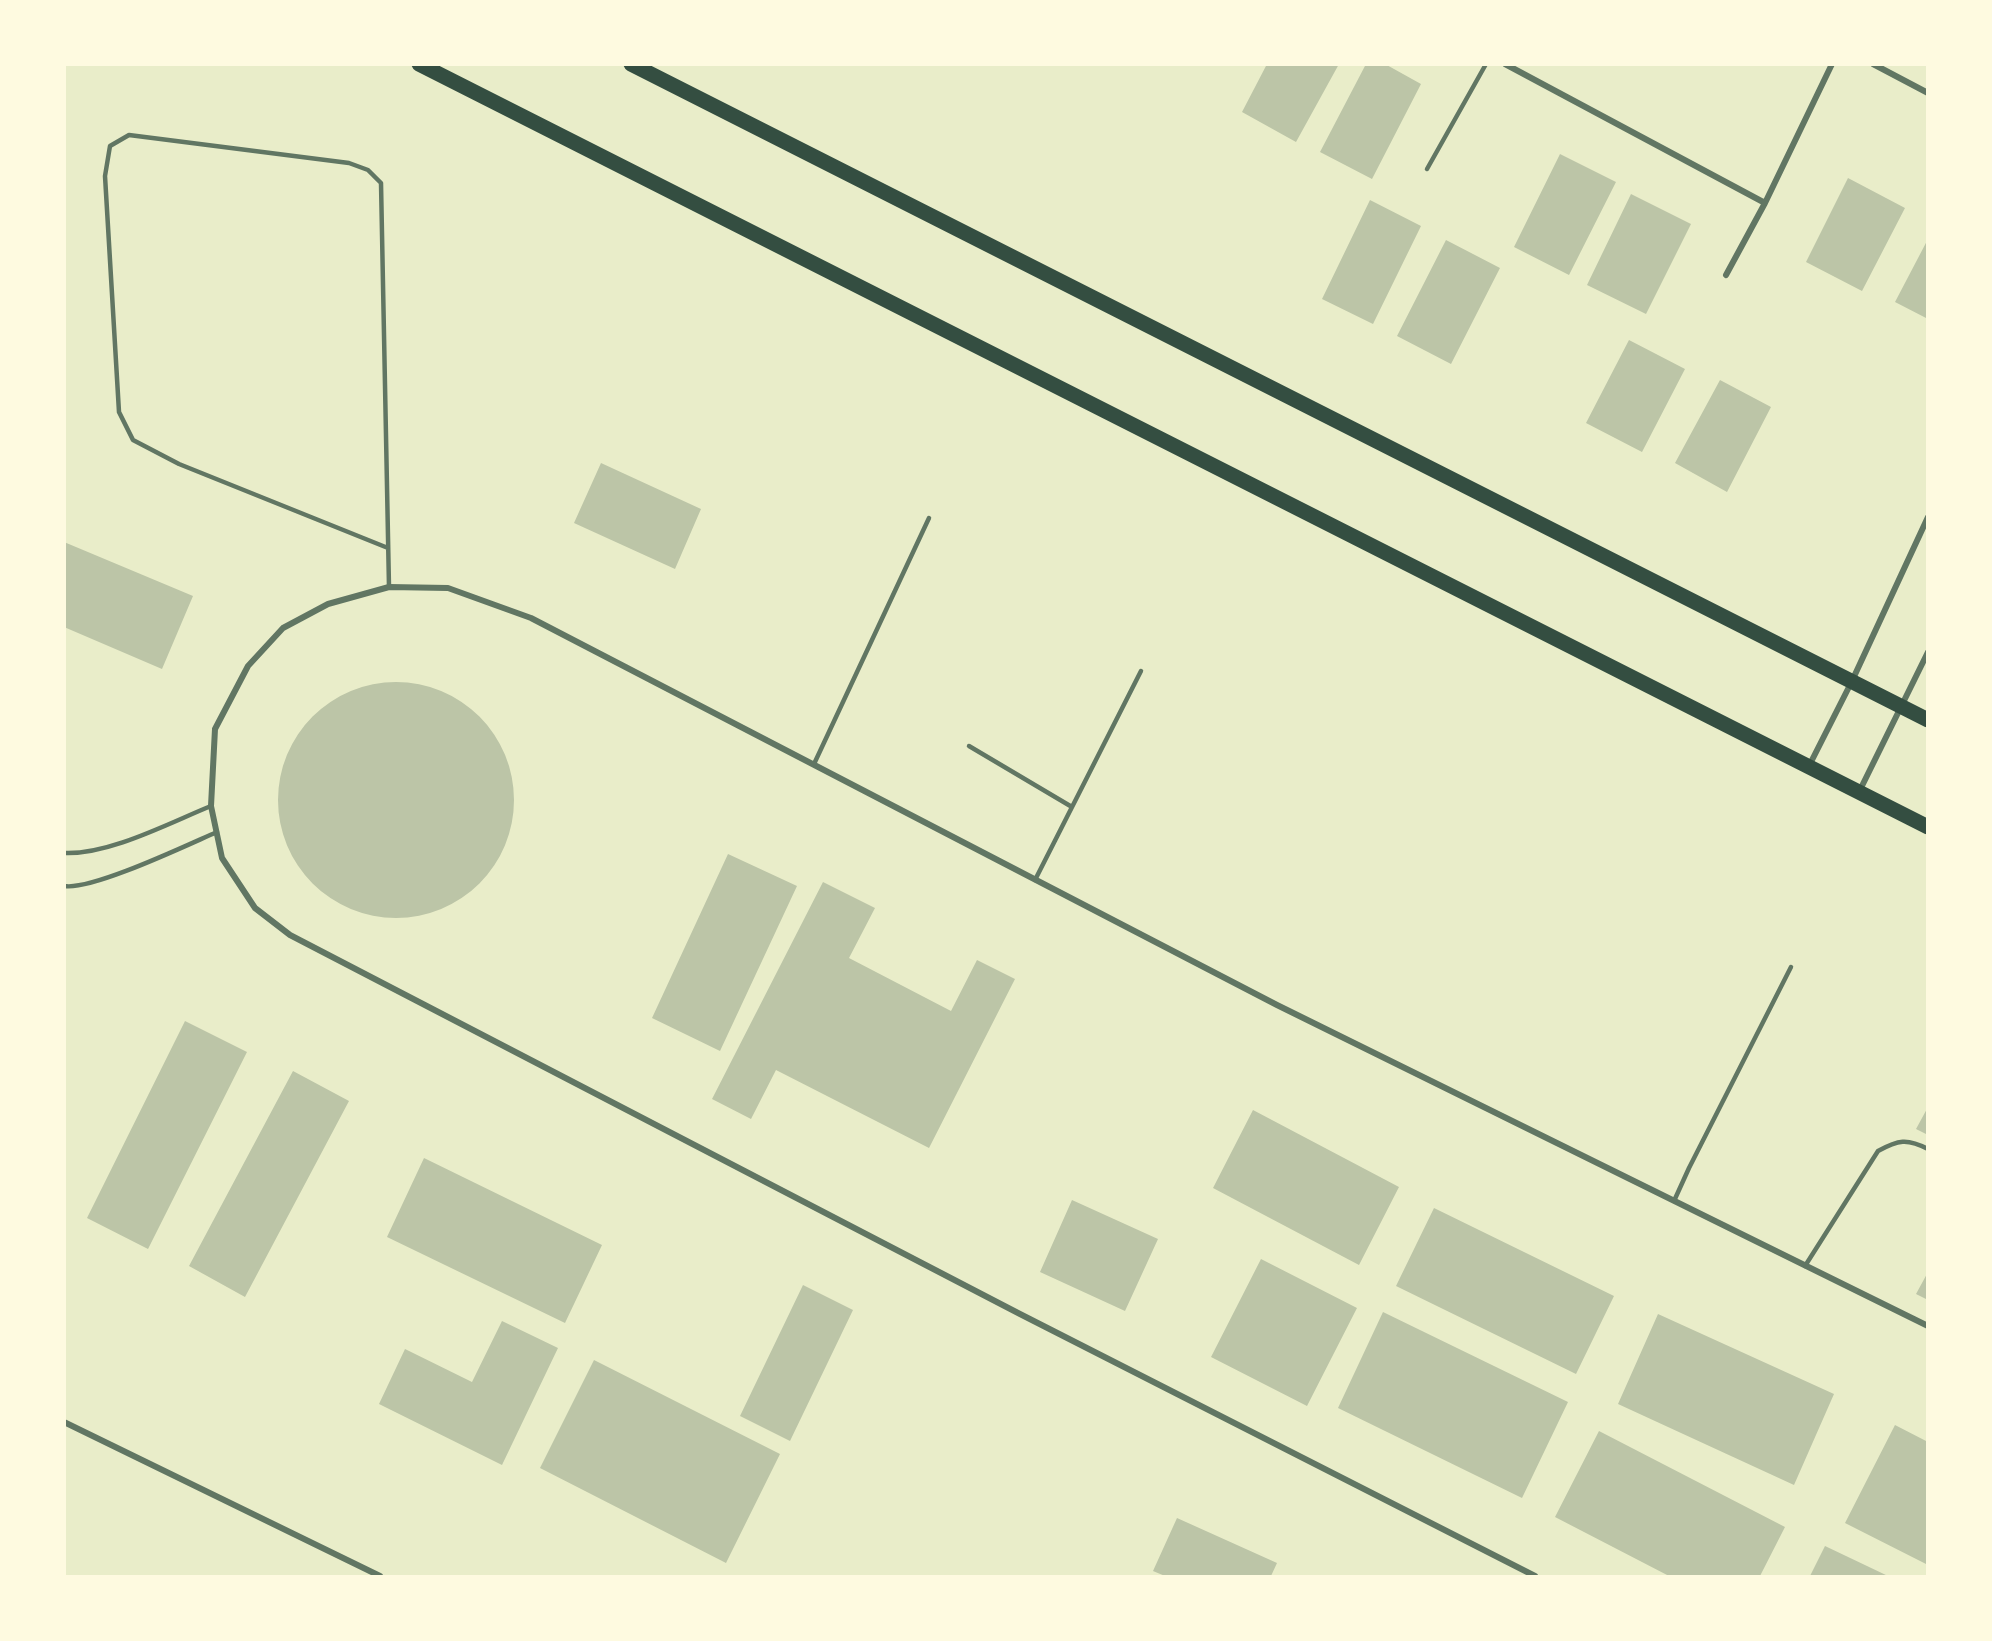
<!DOCTYPE html>
<style>
body{margin:0}
#map{position:relative;width:1992px;height:1641px;overflow:hidden;background:#e9edc9;font-family:Montserrat,sans-serif}
canvas{display:block}
.frame{position:absolute;inset:0;border:66px solid #fefae0;pointer-events:none}
</style>
<div id="map">
<canvas width="1992" height="1641"></canvas>
<div class="frame"></div>
</div>
<script>
const g = document.querySelector('canvas').getContext('2d');
g.lineJoin = 'round';
function fill(path, color) {
  g.fillStyle = color;
  g.fill(path, 'evenodd');
}
function strokePath(path, color, width, dash) {
  g.strokeStyle = color;
  g.lineWidth = width;
  g.lineCap = dash ? 'butt' : 'round';
  g.setLineDash(dash || []);
  g.stroke(path);
}
fill(new Path2D(`
 M1267 64H1339L1296 142 1242 112Z
 M1366 64H1385L1421 84 1372 179 1320 152Z
 M1560 154 1616 182 1569 275 1514 247Z
 M1848 178 1905 208 1862 291 1806 262Z
 M1631 194 1691 224 1646 314 1587 285Z
 M1370 200 1421 226 1373 324 1322 299Z
 M1928 239V319L1895 302Z
 M1446 240 1500 268 1451 364 1397 336Z
 M1629 340 1685 369 1642 452 1586 423Z
 M1720 380 1771 407 1727 492 1675 463Z
 M601 463 701 509 675 569 574 523Z
 M64 542 193 596 162 669 64 627Z
 M278 800a118 118 0 1 1 236 0a118 118 0 1 1-236 0Z
 M728 854 797 886 720 1051 652 1018Z
 M823 882 875 908 849 958 951 1011 977 960 1015 979 929 1148 776 1070 751 1119 712 1099Z
 M185 1021 247 1052 148 1249 87 1218Z
 M293 1071 349 1101 245 1297 189 1266Z
 M1928 1107V1135L1916 1129Z
 M1253 1110 1399 1187 1359 1265 1213 1188Z
 M424 1158 602 1245 565 1323 387 1237Z
 M1072 1200 1158 1239 1125 1311 1040 1272Z
 M1434 1208 1614 1296 1576 1374 1396 1286Z
 M1261 1259 1357 1308 1307 1406 1211 1357Z
 M1928 1272V1300L1916 1294Z
 M803 1285 853 1310 790 1441 740 1416Z
 M1383 1312 1568 1402 1522 1498 1338 1408Z
 M1658 1314 1834 1394 1794 1485 1618 1404Z
 M502 1321 558 1348 502 1465 379 1404 405 1349 472 1382Z
 M594 1360 780 1454 726 1563 540 1468Z
 M1895 1425 1928 1442V1565L1845 1523Z
 M1599 1431 1785 1527 1760 1576H1669L1555 1517Z
 M1177 1518 1277 1563 1271 1576H1165L1153 1571Z
 M1825 1546 1888 1576H1810Z`), '#bcc5a7');
strokePath(new Path2D(`
 M1427 169 1486 64
 M388 548 179 464 133 440 119 412 105 176 110 146 129 135 349 163 368 170 381 183 389 587
 M969 746 1072 807
 M814 764 929 518
 M64 853C109 855 169 823 211 806
 M1035 880 1141 671
 M64 886C91 891 187 845 217 832
 M1674 1201 1689 1168 1791 967
 M1805 1266 1878 1151C1898 1140 1907 1138 1928 1149`), '#617663', 4.5);
strokePath(new Path2D(`
 M1505 64 1765 203
 M1873 64 1928 93
 M1726 275 1765 203 1832 64
 M1809 766 1852 681 1928 517
 M1859 792 1928 652
 M64 1422 380 1576
 M1535 1576 1020 1314 290 935 255 908 222 858 211 806 215 729 248 666 283 628 328 604 389 587 448 588 531 618 1277 1005 1928 1326`), '#617663', 6);
strokePath(new Path2D(`
 M419 64 1928 827
 M631 64 1928 720`), '#344e41', 15);
</script>
